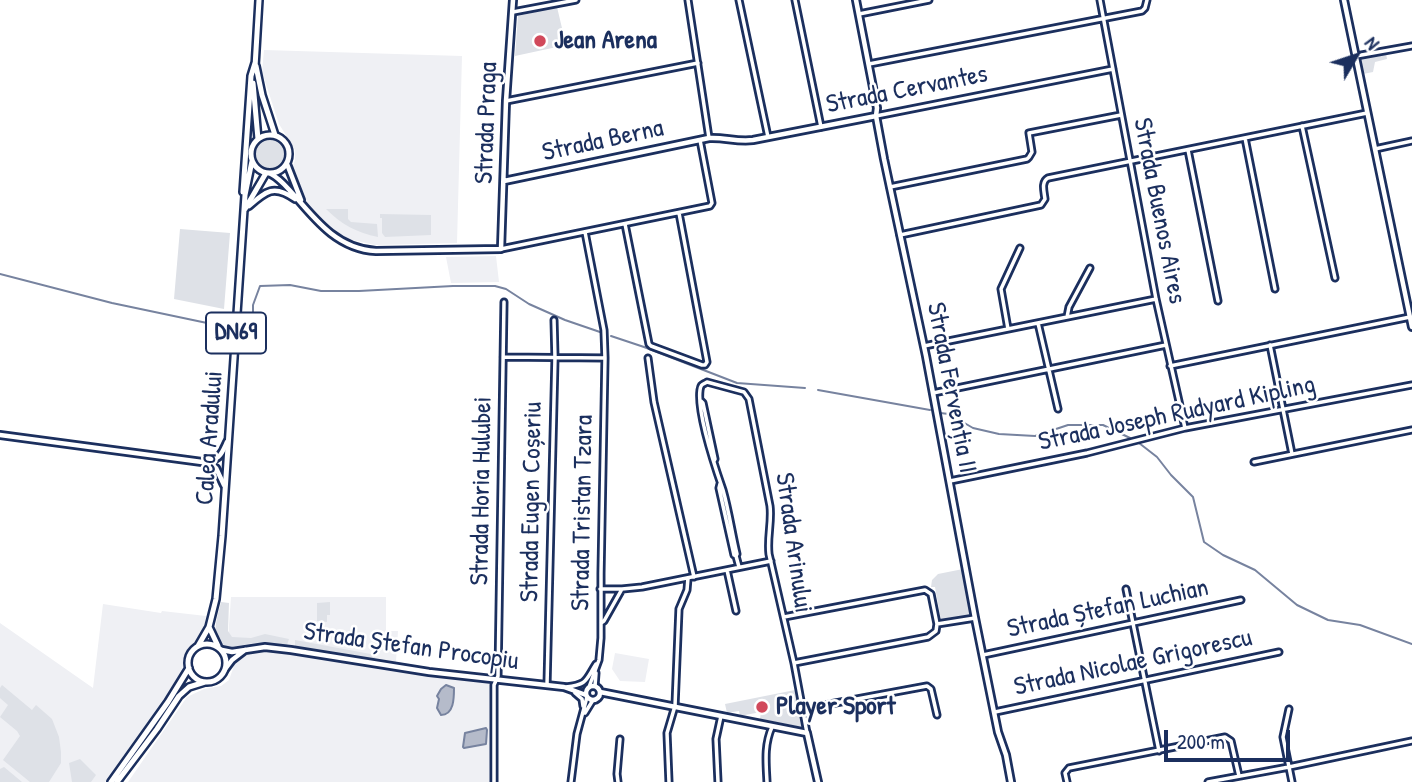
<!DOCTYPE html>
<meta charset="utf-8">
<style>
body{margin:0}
#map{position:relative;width:1412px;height:782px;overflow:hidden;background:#fff;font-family:"Patrick Hand",sans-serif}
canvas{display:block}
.north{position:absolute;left:1321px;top:21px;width:70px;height:70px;-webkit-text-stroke:5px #fff;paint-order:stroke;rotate:51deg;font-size:19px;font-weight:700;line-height:28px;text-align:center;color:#1b2f5e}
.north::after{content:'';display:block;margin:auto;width:24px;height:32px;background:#1b2f5e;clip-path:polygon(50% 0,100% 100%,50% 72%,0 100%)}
.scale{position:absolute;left:1164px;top:730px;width:126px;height:32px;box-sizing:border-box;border:4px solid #1b2f5e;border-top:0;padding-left:9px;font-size:21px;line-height:24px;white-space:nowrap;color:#1b2f5e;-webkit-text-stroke:5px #fff;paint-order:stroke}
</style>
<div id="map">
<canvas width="1412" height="782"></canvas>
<div class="north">N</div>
<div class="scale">200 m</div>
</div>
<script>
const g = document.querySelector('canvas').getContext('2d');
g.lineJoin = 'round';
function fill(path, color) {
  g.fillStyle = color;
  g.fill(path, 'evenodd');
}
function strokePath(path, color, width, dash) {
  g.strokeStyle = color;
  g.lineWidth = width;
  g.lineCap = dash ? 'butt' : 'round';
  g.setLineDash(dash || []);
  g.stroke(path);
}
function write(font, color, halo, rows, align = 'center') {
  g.font = font + ' "Patrick Hand",sans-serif';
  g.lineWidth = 5;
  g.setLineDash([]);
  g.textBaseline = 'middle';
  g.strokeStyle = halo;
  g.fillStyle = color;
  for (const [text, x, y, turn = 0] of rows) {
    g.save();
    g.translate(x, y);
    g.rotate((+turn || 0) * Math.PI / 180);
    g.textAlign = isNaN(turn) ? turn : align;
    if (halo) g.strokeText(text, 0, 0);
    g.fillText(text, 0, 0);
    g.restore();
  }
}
fill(new Path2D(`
 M264 50 462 56 457 243 375 245 348 239 322 222 307 203 292 168 295 160V150L279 124 262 72Z
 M496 256 499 282 451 283 446 257Z
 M231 597H386V631H398L396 662 494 677 491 782H128L187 697 204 689 221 686 229 680 235 663 228 639Z
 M103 604 161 613 162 611 206 616 204 629 201 637 187 650 185 655 181 676 105 782H0V623L93 688Z
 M615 653 649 659 645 682 620 681 612 669Z`), '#eff0f4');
fill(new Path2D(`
 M557 7 566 45 515 56 518 16Z
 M1386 53 1387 59 1375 62 1373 72 1363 74 1360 59Z
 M254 154a16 16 0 1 1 32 0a16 16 0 1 1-32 0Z
 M326 209H348V219L351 222 377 224 378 237C357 233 341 224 326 209Z
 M380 214 431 215V235L385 237 382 233V218H380Z
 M180 229 230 233 224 309 174 299Z
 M963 569 970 613 969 615 941 620 935 587H931L932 580 938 574Z
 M221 602 229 603 228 631 232 637 251 638 265 634 289 639 287 645C276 644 265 642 254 643 242 644 219 654 216 635 214 625 219 611 221 602Z
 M330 602V615H327V622L317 621V603Z
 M295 640 376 655 375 658 372 659 295 647Z
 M2 685 32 710 36 705 52 719 59 737 61 752V763L49 782H30L3 760 20 736 17 731 0 717 8 705 0 698V688Z
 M795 690 802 727 760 719 761 712 740 716 739 711 727 713 725 704Z
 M80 759 96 775 91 782H72L69 763Z
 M4 767 22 782H0V769Z`), '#dee1e7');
const water = new Path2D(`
 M446 685 454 688C454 698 454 715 441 715L437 708 439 699 437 696 441 689Z
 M486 728 487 730 486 744 464 748 463 747 465 733Z`);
fill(water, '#b5bbca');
strokePath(water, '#77839f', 2);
strokePath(new Path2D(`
 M0 274 112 303 226 327
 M244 329H253V305L260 286 290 285 321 291H359L453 286H495L506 289 529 304 565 320 600 332
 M611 336 644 347 737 383 805 388
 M818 390 930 410
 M940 413 949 414 973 428 999 434 1035 436 1068 425H1103L1130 438
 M1139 443 1157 457 1171 475 1193 497 1204 542 1223 555 1255 570 1297 605 1328 620 1360 625 1412 644`), '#77839f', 2);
const minor = new Path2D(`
 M688 0 709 138
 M739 0 768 137
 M795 0 821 127
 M1100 0 1156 299 1185 428
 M513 12 576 0
 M859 14 929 0
 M1356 56 1412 46
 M869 64 1142 11 1145 8 1147 0
 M506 101 698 63
 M876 116 1113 69
 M1302 126 1335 278
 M1245 138 1275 289
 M1375 149 1412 141
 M1188 150 1218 301
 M890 187 1027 159 1029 157 1032 152 1029 133 1121 115
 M625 224 649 344 651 346 702 365H705L707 362 679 213
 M585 232 604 330 605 358 601 573V638L599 660 589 687
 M900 235 1041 205 1045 199C1044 191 1041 182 1048 178L1367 113
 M501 249 710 206 712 203 700 140
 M1067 317 1069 307 1090 268
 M1038 323 1058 409
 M1008 329 1001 289 1020 248
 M1270 345 1292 454
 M924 346 1156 299
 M503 357 605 358
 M648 358 654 402 694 577
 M1170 366 1410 317
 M933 393 1166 345
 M701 401 703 403 715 459 714 461
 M1254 462 1412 430
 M950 481 1087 453 1185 428 1412 385
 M720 484 719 488 734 555 736 556 739 567
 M736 556 737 554C732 533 729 511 723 490 715 467 697 413 700 390 701 384 702 385 707 382L744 392 749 399 770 506C772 522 767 537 769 554L794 663 807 733
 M727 570 736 611
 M600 589H622
 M1126 589 1159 751
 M784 617 925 590 931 594 937 624
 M601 623 604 621 622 589 642 587 771 561
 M983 655 1241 600
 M794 663 928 637 936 631 937 624 975 618
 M547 685 555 358 554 320
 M595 686 596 673
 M566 687C588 684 585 681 596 664
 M575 693 582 699 583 706
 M803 709 927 686 931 689 937 715
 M1289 709 1283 737 1292 782
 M995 712 1279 652
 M585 713 593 700
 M494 782V685L498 676 504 302
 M571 782 577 734 587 697
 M618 782 617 774 620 739
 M669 782 667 733 675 706 679 609 687 590 688 578
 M718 782 716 739 721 716
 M767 782C766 762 764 745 772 727
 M1067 782 1065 773 1069 768 1225 737 1231 741 1239 776
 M1208 782 1289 767 1412 741`);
const tertiary = new Path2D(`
 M856 0 877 108 876 116 884 159 926 356 975 618 998 732 1006 755 1011 782
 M1344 0 1412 327
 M287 164 301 200
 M271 174C281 179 287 188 295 196 317 222 339 249 376 251L501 249 506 101 513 0
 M504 181 709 138C725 137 736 142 753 140L876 116
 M249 206C266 191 274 184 295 199
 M0 435 202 462 216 468 224 485
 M204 461C220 460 221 455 227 442
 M222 650 232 652 265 647 291 650 429 672 564 687 586 695
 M226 668 232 660 245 650
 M586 693a7 7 0 1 1 14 0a7 7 0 1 1-14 0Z
 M600 692 807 733 818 782`);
const primary = new Path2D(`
 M256 66 262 95 275 135
 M255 67 259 0
 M253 83 258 139
 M251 154a19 19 0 1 1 38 0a19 19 0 1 1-38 0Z
 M243 192 251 76 255 63
 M245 209 266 173
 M209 627 218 646
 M188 663a19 19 0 1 1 38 0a19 19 0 1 1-38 0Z
 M198 646 209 627 216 599 222 536 245 195 252 161
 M111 782 168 702 189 668
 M117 782 157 729 179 696 189 687 205 682`);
strokePath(minor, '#1b2f5e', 9);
strokePath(tertiary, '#1b2f5e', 10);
strokePath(primary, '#1b2f5e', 10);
strokePath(minor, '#fff', 3.5);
strokePath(tertiary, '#fff', 4.5);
strokePath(primary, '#fff', 5);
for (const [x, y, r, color] of [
 [540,41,7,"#d1495b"],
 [762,707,7,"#d1495b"]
]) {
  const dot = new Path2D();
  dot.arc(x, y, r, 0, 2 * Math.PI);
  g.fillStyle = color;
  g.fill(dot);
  strokePath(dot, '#fff', 2.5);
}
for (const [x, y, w] of [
 [236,333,60]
]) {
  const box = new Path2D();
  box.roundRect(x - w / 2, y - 20.5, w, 41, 5);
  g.fillStyle = '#fff';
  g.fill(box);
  strokePath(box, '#1b2f5e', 2);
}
write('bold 24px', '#1b2f5e', null, [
 ["DN69",236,333]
]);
write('bold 26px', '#1b2f5e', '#fff', [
 ["Jean Arena",554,41],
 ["Player Sport",776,707]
], 'left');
write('26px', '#1b2f5e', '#fff', [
 ["Strada Cervantes",907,90,-11],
 ["Strada Praga",487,123,-88],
 ["Strada Berna",603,141,-12],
 ["Strada Buenos Aires",1159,211,79],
 ["Strada Fervenția II",951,388,79],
 ["Strada Joseph Rudyard Kipling",1177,414,-12],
 ["Calea Aradului",210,438,-86],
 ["Strada Horia Hulubei",482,491,-89],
 ["Strada Eugen Coșeriu",532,502,-89],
 ["Strada Tristan Tzara",583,513,-89],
 ["Strada Arinului",793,543,82],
 ["Strada Ștefan Luchian",1108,609,-12],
 ["Strada Ștefan Procopiu",411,647,8],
 ["Strada Nicolae Grigorescu",1133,663,-12]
]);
</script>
